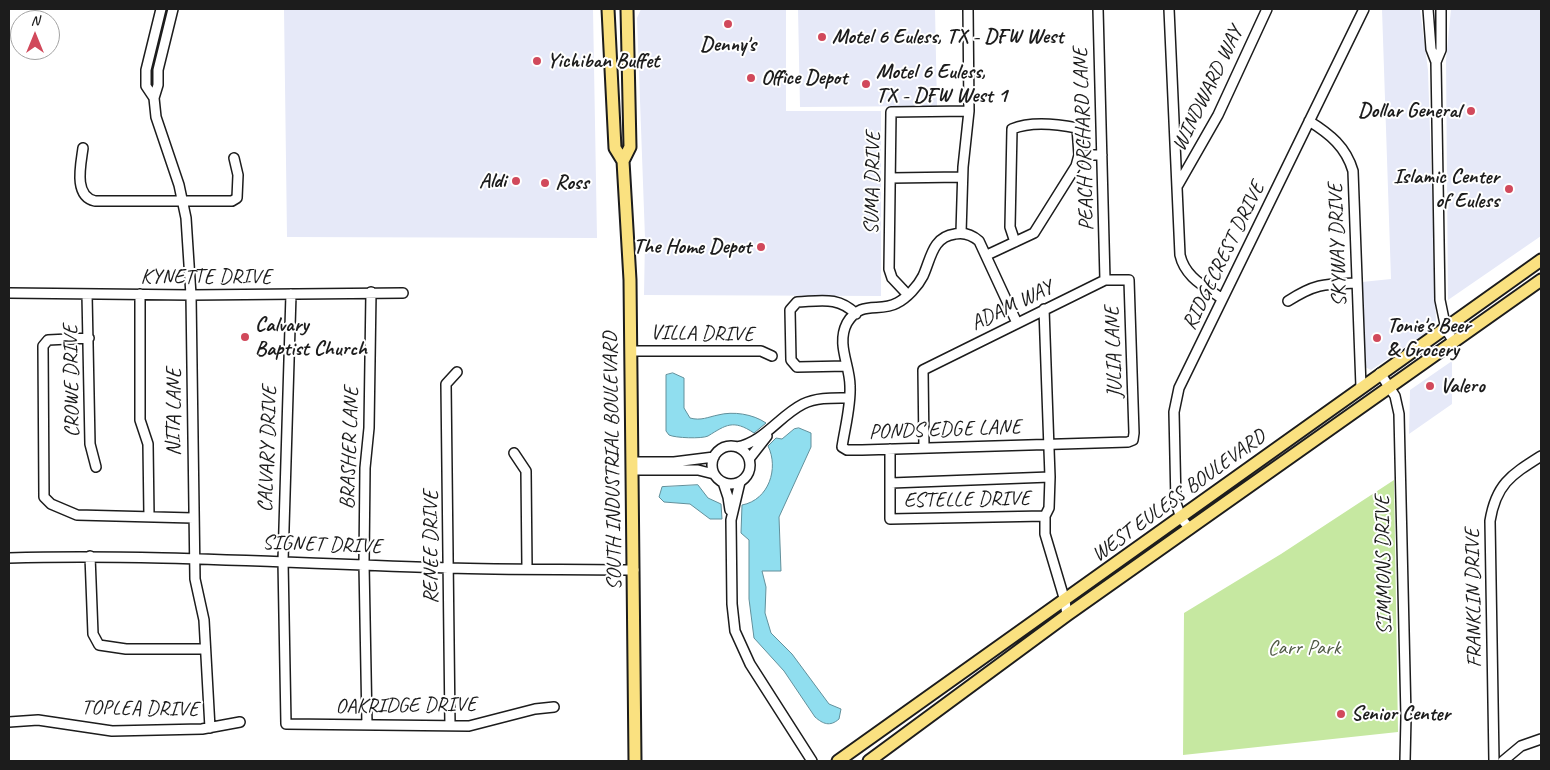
<!DOCTYPE html>
<style>
body{margin:0}
#map{position:relative;width:1550px;height:770px;overflow:hidden;background:#fff;font-family:Caveat,sans-serif}
canvas{display:block}
.frame{position:absolute;inset:0;border:10px solid #1c1c1c;pointer-events:none}
.north{position:absolute;left:10px;top:10px;width:50px;height:50px;box-sizing:border-box;background:#fff;border:1px solid #a4a4a4;border-radius:50%;rotate:0deg;font-size:14px;font-weight:700;line-height:20px;text-align:center;color:#1c1c1c}
.north::after{content:'';display:block;margin:auto;width:18px;height:22px;background:#d1495b;clip-path:polygon(50% 0,100% 100%,50% 72%,0 100%)}
</style>
<div id="map">
<canvas width="1550" height="770"></canvas>
<div class="frame"></div>
<div class="north">N</div>
</div>
<script>
const g = document.querySelector('canvas').getContext('2d');
g.lineJoin = 'round';
function fill(path, color) {
  g.fillStyle = color;
  g.fill(path, 'evenodd');
}
function strokePath(path, color, width, dash) {
  g.strokeStyle = color;
  g.lineWidth = width;
  g.lineCap = dash ? 'butt' : 'round';
  g.setLineDash(dash || []);
  g.stroke(path);
}
function write(font, color, halo, rows, align = 'center') {
  g.font = font + ' Caveat,sans-serif';
  g.lineWidth = 4;
  g.setLineDash([]);
  g.textBaseline = 'middle';
  g.strokeStyle = halo;
  g.fillStyle = color;
  for (const [text, x, y, turn = 0] of rows) {
    g.save();
    g.translate(x, y);
    g.rotate((+turn || 0) * Math.PI / 180);
    g.textAlign = isNaN(turn) ? turn : align;
    if (halo) g.strokeText(text, 0, 0);
    g.fillText(text, 0, 0);
    g.restore();
  }
}
fill(new Path2D(`
 M284 9H593L597 238 287 237Z
 M641 9H786V111H881V296L644 295 645 238 637 18Z
 M798 9H935L937 106 800 107Z
 M1382 9 1420 10 1428 70 1436 323 1433 328 1371 370 1365 367 1364 363 1362 282 1391 279Z
 M1451 9H1541V236L1448 300 1446 60Z
 M1452 361V404L1409 434 1410 390Z`), '#e6e9f8');
fill(new Path2D(`
 M1394 480 1398 732 1183 755 1184 613 1281 554Z`), '#c6e8a1');
const water = new Path2D(`
 M673 373 684 378V408L690 418C701 421 708 417 718 415 733 411 753 414 766 423L754 433C733 419 726 425 708 436 702 439 675 438 669 435L666 431V375Z
 M799 428 811 433V447L779 517 781 571H762L766 587 765 613 771 633 792 654 829 704 841 709 839 719C830 727 823 724 815 717L784 671 754 638 749 599V540L741 533 742 505C769 500 779 468 768 446L776 438 782 439 794 429Z
 M698 485 708 498 721 504 722 519H710L690 504 664 502 659 497 662 487Z`);
fill(water, '#90deef');
strokePath(water, '#62909b', 1);
const minor = new Path2D(`
 M161 9 146 70V86L154 98 156 117 179 185 186 218 191 295 195 579 204 620 210 728
 M1169 9 1180 255C1185 277 1204 286 1221 298
 M1428 9 1431 49 1436 62 1440 300 1446 329 1453 341
 M1436 62 1441 50V9
 M154 98 158 85V70L173 9
 M1309 121C1330 134 1346 147 1353 171L1361 387
 M83 148C81 164 73 196 95 201H232L237 198 238 175 234 158
 M1079 155H1102
 M891 178 962 177
 M1178 185 1218 115 1267 9
 M961 233 963 167 969 111 968 9
 M987 255 1034 233 1076 166 1079 155 1077 128C1057 124 1031 121 1012 129L1010 227 1015 242
 M9 293 191 295 403 293
 M87 294 90 444 96 467
 M140 294V420L148 444 149 516
 M291 294 283 561 286 724 469 726 535 709 554 707
 M908 295 892 278 889 269 891 112 969 111
 M1288 301C1316 283 1325 284 1357 283
 M1044 309 1050 477 1049 508 1045 516V534L1065 601 1067 615
 M1017 323 979 241C972 235 964 232 955 234 932 237 931 259 923 276 918 286 907 298 897 303 879 313 861 299 847 323 836 344 850 365 850 386 851 406 845 427 842 447L847 450H862L1128 442 1133 440 1134 433 1129 280H1105
 M89 338 48 340 43 346 44 497 51 504 77 515 193 518
 M631 351H761L772 356
 M847 366 797 367 791 360 790 310 797 302C821 301 838 296 856 314
 M1380 373 1395 396 1399 414 1406 717 1405 761
 M712 465a19 19 0 1 1 38 0a19 19 0 1 1-38 0Z
 M737 447C764 442 779 416 803 404 817 397 834 398 849 398
 M924 448 923 370 1105 280 1098 9
 M890 449V519L1045 516
 M514 453 526 471 527 568
 M749 459 767 436
 M633 462H674L714 457
 M633 470H698L714 474
 M723 482 728 497 730 510
 M740 482 731 520 732 604 735 631 750 664 812 761
 M891 483 1050 477
 M1190 529 1181 518 1176 503 1174 412 1179 388 1364 9
 M90 556 93 634 99 645 126 649H205
 M9 558C156 554 301 564 448 568 510 570 572 569 634 570
 M9 722 38 720 112 731 202 729 240 722
 M367 725 364 564 365 468 369 428 371 292
 M450 726 446 384 457 372
 M1494 761 1490 521C1496 484 1511 475 1541 456
 M1503 761 1521 746 1541 739`);
const major = new Path2D(`
 M608 9 615 148 623 161 630 280 635 761
 M623 161 630 147 627 9
 M838 761 1541 260
 M869 761 1067 615 1541 280`);
strokePath(minor, '#1c1c1c', 12);
strokePath(major, '#1c1c1c', 15);
strokePath(minor, '#fff', 9);
strokePath(major, '#fae180', 11);
for (const [x, y, r, color] of [
 [728,24,5,"#d1495b"],
 [822,37,5,"#d1495b"],
 [537,61,5,"#d1495b"],
 [751,78,5,"#d1495b"],
 [866,84,5,"#d1495b"],
 [1471,111,5,"#d1495b"],
 [516,181,5,"#d1495b"],
 [545,183,5,"#d1495b"],
 [1509,189,5,"#d1495b"],
 [761,247,5,"#d1495b"],
 [245,337,5,"#d1495b"],
 [1377,338,5,"#d1495b"],
 [1430,386,5,"#d1495b"],
 [1341,714,5,"#d1495b"]
]) {
  const dot = new Path2D();
  dot.arc(x, y, r, 0, 2 * Math.PI);
  g.fillStyle = color;
  g.fill(dot);
  strokePath(dot, '#fff', 2);
}
write('bold 21px', '#1c1c1c', '#fff', [
 ["Motel 6 Euless, TX - DFW West",832,37],
 ["Denny's",728,45,"center"],
 ["Yichiban Buffet",547,61],
 ["Motel 6 Euless,",876,72],
 ["TX - DFW West 1",876,96],
 ["Office Depot",761,78],
 ["Dollar General",1461,111,"right"],
 ["Islamic Center",1499,177,"right"],
 ["of Euless",1499,201,"right"],
 ["Aldi",506,181,"right"],
 ["Ross",555,183],
 ["The Home Depot",751,247,"right"],
 ["Calvary",255,325],
 ["Baptist Church",255,349],
 ["Tonie's Beer",1387,326],
 ["& Grocery",1387,350],
 ["Valero",1440,386],
 ["Senior Center",1351,714]
], 'left');
write('21px', '#1c1c1c', '#fff', [
 ["WINDWARD WAY",1208,89,-64],
 ["PEACH ORCHARD LANE",1084,139,-92],
 ["SUMA DRIVE",873,183,-89],
 ["SKYWAY DRIVE",1338,245,-92],
 ["RIDGECREST DRIVE",1224,256,-64],
 ["KYNETTE DRIVE",206,277],
 ["ADAM WAY",1012,306,-26],
 ["VILLA DRIVE",702,334,1],
 ["JULIA LANE",1114,352,-92],
 ["CROWE DRIVE",72,381,-91],
 ["NITA LANE",174,412,-90],
 ["PONDS EDGE LANE",945,430,-2],
 ["BRASHER LANE",350,448,-88],
 ["CALVARY DRIVE",268,449,-88],
 ["SOUTH INDUSTRIAL BOULEVARD",613,461,-91],
 ["WEST EULESS BOULEVARD",1179,496,-36],
 ["ESTELLE DRIVE",967,500,-1],
 ["SIGNET DRIVE",322,545,2],
 ["RENEE DRIVE",431,547,-90],
 ["SIMMONS DRIVE",1384,565,-91],
 ["FRANKLIN DRIVE",1474,598,-91],
 ["OAKRIDGE DRIVE",406,706,-1],
 ["TOPLEA DRIVE",140,709,1]
]);
write('21px', '#4f5944', '#fff', [
 ["Carr Park",1304,648]
]);
</script>
